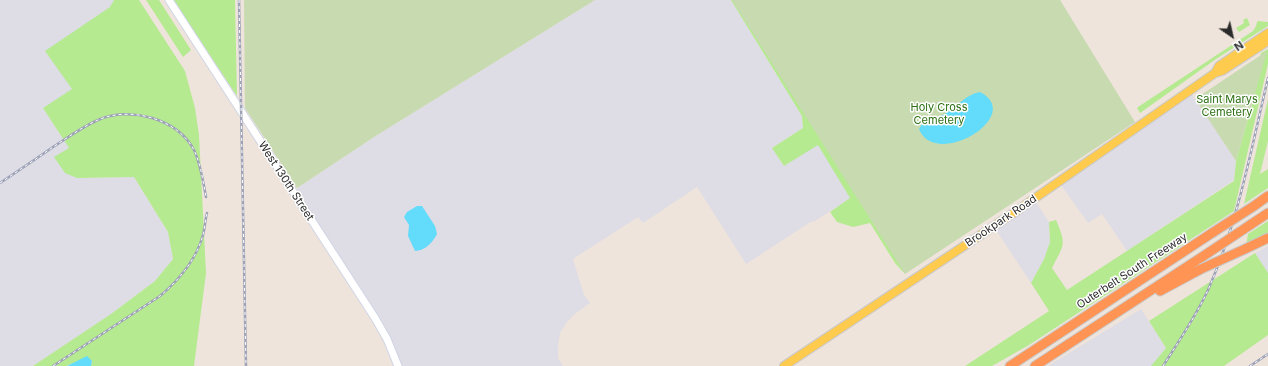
<!DOCTYPE html>
<style>
body{margin:0}
#map{position:relative;width:1268px;height:366px;overflow:hidden;background:#eee4db;font-family:Inter,sans-serif}
canvas{display:block}
.north{position:absolute;left:1212px;top:16px;width:40px;height:40px;-webkit-text-stroke:3px #fff;paint-order:stroke;rotate:146deg;font-size:11px;font-weight:700;line-height:16px;text-align:center;color:#2a2a2a}
.north::after{content:'';display:block;margin:auto;width:14px;height:18px;background:#2a2a2a;clip-path:polygon(50% 0,100% 100%,50% 72%,0 100%)}
</style>
<div id="map">
<canvas width="1268" height="366"></canvas>
<div class="north">N</div>
</div>
<script>
const g = document.querySelector('canvas').getContext('2d');
g.lineJoin = 'round';
function fill(path, color) {
  g.fillStyle = color;
  g.fill(path, 'evenodd');
}
function strokePath(path, color, width, dash) {
  g.strokeStyle = color;
  g.lineWidth = width;
  g.lineCap = dash ? 'butt' : 'round';
  g.setLineDash(dash || []);
  g.stroke(path);
}
function write(font, color, halo, rows, align = 'center') {
  g.font = font + ' Inter,sans-serif';
  g.lineWidth = 3;
  g.setLineDash([]);
  g.textBaseline = 'middle';
  g.strokeStyle = halo;
  g.fillStyle = color;
  for (const [text, x, y, turn = 0] of rows) {
    g.save();
    g.translate(x, y);
    g.rotate((+turn || 0) * Math.PI / 180);
    g.textAlign = isNaN(turn) ? turn : align;
    if (halo) g.strokeText(text, 0, 0);
    g.fillText(text, 0, 0);
    g.restore();
  }
}
fill(new Path2D(`
 M2 0H114L72 90 43 108 69 148 77 178 134 177 168 232 173 259 155 281 111 314 33 366H0V1Z
 M595 0H731L802 116 803 128 772 148 784 166 818 144 851 198 813 222 812 221 746 264 697 187 643 223 638 217 573 259 584 295 590 303 576 313 567 322 560 333 558 347V358L563 366H400L394 350 297 188 374 137Z
 M1192 94 1236 161 1234 180 1127 251 1102 214 1088 223 1061 185Z
 M1036 202 1049 222 1050 242 1044 259 1031 283 996 230Z
 M1268 246V273L1255 253Z
 M1141 309 1166 348 1152 366H1048Z`), '#dedce5');
fill(new Path2D(`
 M114 0H139L185 71 195 108 199 135 206 273 194 366H91L92 361 70 364 67 366H33L111 314 155 281 173 259 168 232 134 177 77 178 65 173 54 157 69 148 43 108 72 89 45 51 110 7Z
 M146 0H159L191 50 183 57Z
 M173 0H235L237 96Z
 M731 0H744L910 257 905 274 895 263 870 223 853 227 837 222 830 212 850 198 818 145 784 166 772 148 803 128 802 116Z
 M1247 18 1250 25 1239 32 1236 28 1244 23 1243 20Z
 M1258 21 1268 22V26L1216 59 1140 113 1137 108 1138 107 1253 31 1256 26 1257 22Z
 M1268 49V64L1234 211 1029 345 992 366H965L1049 311 1031 283 1044 259 1050 242 1049 222 1056 220C1067 246 1064 244 1052 268L1067 290 1234 181 1236 161 1255 94V73L1261 53Z
 M1268 99V141L1260 174 1268 169V188L1244 204Z
 M1268 221V235L1246 246 1248 234Z
 M1255 253 1268 273V335L1224 366H1151L1166 348 1149 321Z`), '#b5ea91');
fill(new Path2D(`
 M244 0H595L374 137 297 188 245 108Z
 M732 0H1060L1135 122 905 274Z
 M1267 51 1236 161 1195 99Z`), '#c7dab0');
fill(new Path2D(`
 M980 92C1026 116 935 170 919 129L922 124C929 120 936 119 943 115 956 108 966 94 980 92Z
 M417 206H422L435 226 437 234C433 242 425 251 415 251L408 236 409 225 404 217 407 212Z
 M87 356 92 361 91 366H67Z`), '#63dbfb');
const secondary = new Path2D(`
 M169 0 375 318 387 339 398 366`);
const primary = new Path2D(`
 M1215 73 1219 66 1268 33
 M784 366 1015 212 1215 73 1222 71 1268 41`);
const highway = new Path2D(`
 M1254 206 1268 196
 M1250 225 1268 213
 M1245 249 1268 238
 M1160 291 1201 269
 M1010 366 1212 233
 M1035 366 1208 253`);
strokePath(secondary, '#d0d5e5', 9);
strokePath(primary, '#c8c8c8', 10);
strokePath(highway, '#c8c8c8', 11);
strokePath(secondary, '#fff', 7);
strokePath(primary, '#ffcb4f', 8);
strokePath(highway, '#ff9454', 9);
const rail = new Path2D(`
 M239 0 246 366
 M0 183C18 171 36 159 53 147 67 138 82 127 98 120 129 106 177 118 194 150 201 165 203 181 206 197
 M53 366 160 296C179 280 196 260 203 235 205 228 205 220 207 213
 M1163 366C1179 341 1196 316 1208 290 1238 222 1251 150 1268 78
 M1250 366 1268 354`);
strokePath(rail, '#9da2b7', 2.5);
strokePath(rail, '#fff', 1, [3]);
const highwayBridge = new Path2D(`
 M1212 233 1254 206
 M1208 253 1250 225
 M1201 269 1245 249`);
strokePath(highwayBridge, '#c8c8c8', 11, []);
strokePath(highwayBridge, '#ff9454', 9);
write('11px', '#2b6f12', '#fff', [
 ["Saint Marys",1227,100],
 ["Cemetery",1227,113],
 ["Holy Cross",939,108],
 ["Cemetery",939,121]
]);
write('11px', '#2a2a2a', '#fff', [
 ["West 130th Street",286,181,57],
 ["Brookpark Road",1001,221,-34],
 ["Outerbelt South Freeway",1132,271,-33]
]);
</script>
